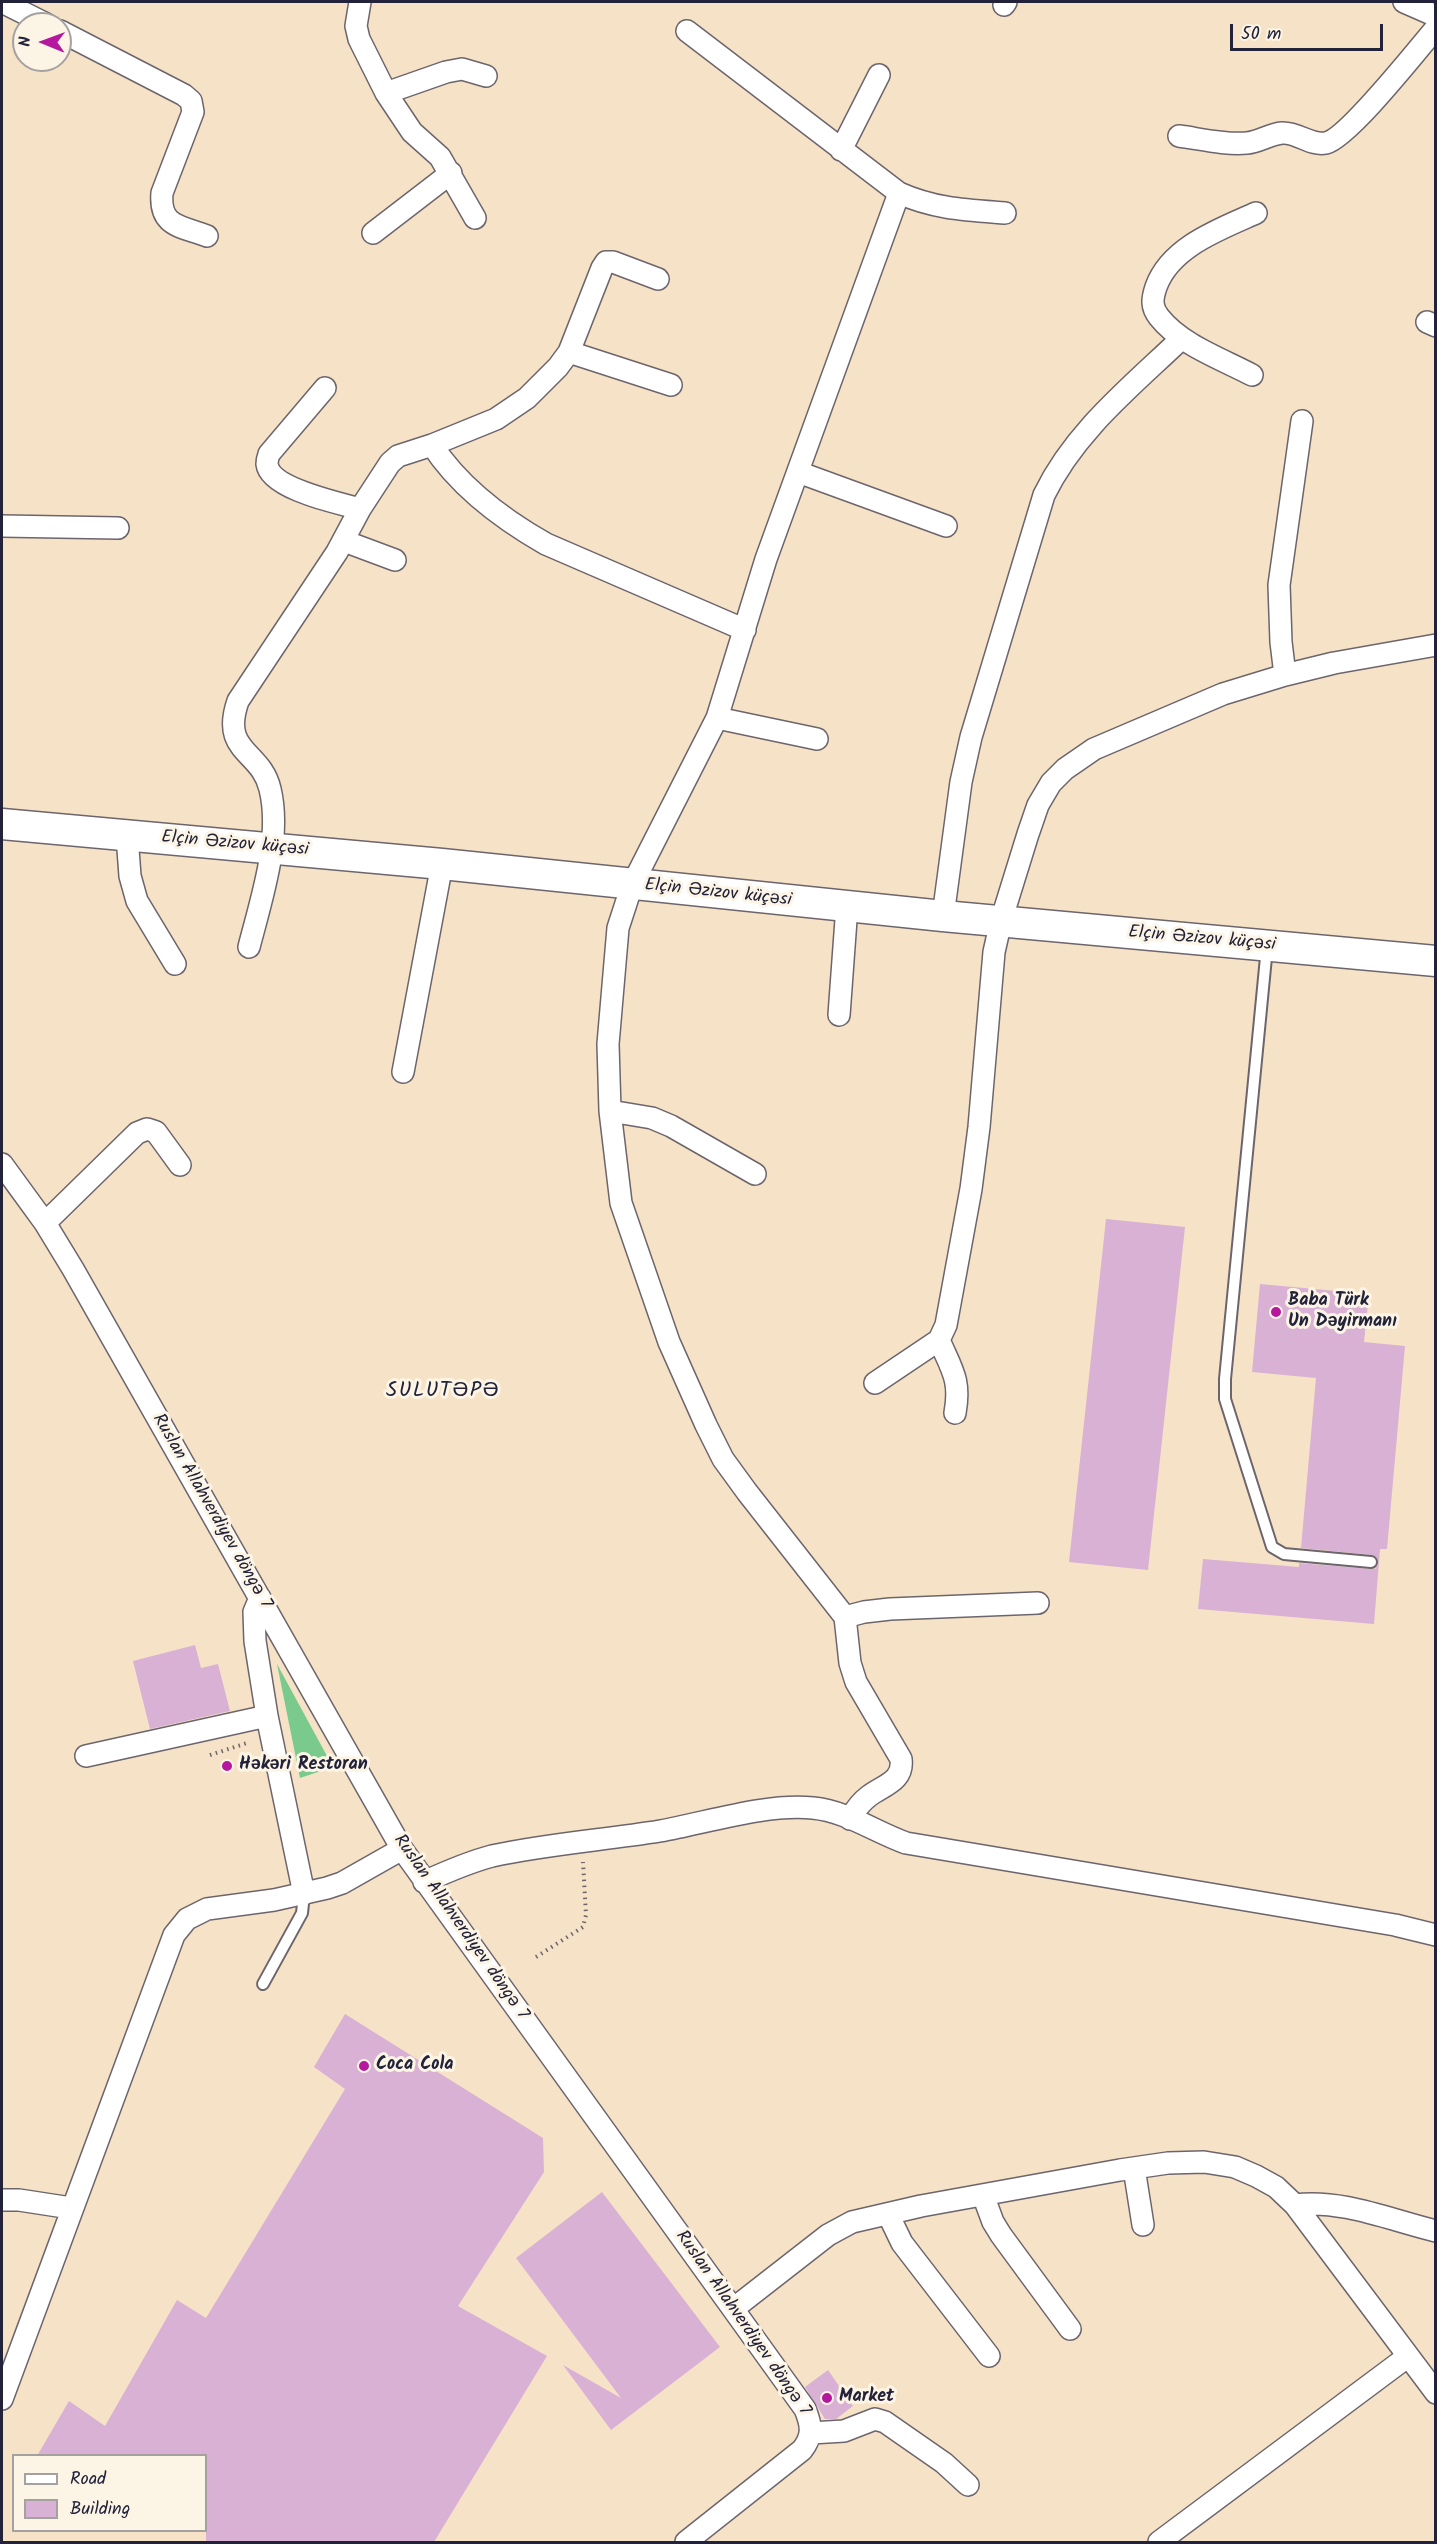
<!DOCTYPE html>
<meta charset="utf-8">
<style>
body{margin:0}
#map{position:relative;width:1437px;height:2544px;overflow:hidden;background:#f6e2c7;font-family:Kalam,sans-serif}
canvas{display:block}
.frame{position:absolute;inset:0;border:3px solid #22223b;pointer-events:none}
.legend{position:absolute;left:12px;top:2454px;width:195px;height:78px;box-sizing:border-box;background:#fcf5e5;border:2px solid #a5a1a1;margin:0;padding:8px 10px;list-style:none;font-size:18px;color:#22223b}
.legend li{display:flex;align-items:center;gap:12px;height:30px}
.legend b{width:30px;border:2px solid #a5a1a1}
.north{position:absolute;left:12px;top:12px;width:60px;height:60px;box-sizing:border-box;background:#fcf5e5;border:2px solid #a5a1a1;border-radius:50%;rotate:271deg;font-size:16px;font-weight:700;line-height:24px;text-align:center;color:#22223b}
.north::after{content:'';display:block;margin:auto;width:21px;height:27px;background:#b5179e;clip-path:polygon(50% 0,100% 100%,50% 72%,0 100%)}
.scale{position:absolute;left:1230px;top:24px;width:153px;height:27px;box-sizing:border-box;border:3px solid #22223b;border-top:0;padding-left:8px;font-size:18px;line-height:21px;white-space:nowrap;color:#22223b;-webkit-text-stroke:4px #fcf5e5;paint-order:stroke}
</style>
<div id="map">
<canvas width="1437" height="2544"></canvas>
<div class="frame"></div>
<ul class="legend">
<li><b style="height:8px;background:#fff"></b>Road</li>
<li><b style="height:16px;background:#d8b1d5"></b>Building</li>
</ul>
<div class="north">N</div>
<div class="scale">50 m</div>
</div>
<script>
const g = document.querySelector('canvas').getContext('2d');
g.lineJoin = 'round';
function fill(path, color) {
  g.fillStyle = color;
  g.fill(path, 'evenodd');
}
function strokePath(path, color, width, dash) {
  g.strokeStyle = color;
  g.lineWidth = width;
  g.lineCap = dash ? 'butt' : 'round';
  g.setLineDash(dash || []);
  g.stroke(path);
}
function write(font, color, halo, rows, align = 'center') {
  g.font = font + ' Kalam,sans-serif';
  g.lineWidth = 6;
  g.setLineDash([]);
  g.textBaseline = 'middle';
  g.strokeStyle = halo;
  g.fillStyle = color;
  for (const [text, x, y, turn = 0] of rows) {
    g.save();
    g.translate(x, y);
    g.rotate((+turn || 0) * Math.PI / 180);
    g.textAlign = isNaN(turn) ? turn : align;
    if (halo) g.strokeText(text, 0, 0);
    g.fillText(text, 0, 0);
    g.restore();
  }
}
fill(new Path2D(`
 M277 1664 333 1767 300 1778Z`), '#79ca8c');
fill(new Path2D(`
 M1106 1219 1185 1227 1148 1570 1069 1562Z
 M1260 1284 1369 1294 1364 1342 1405 1346 1387 1549H1380L1374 1624 1198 1609 1203 1559 1299 1567V1563L1370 1569H1375L1378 1563 1377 1558 1372 1555 1301 1548 1316 1378 1252 1372Z
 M195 1645 201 1668 218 1664 230 1711 150 1729 133 1661Z
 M345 2014 543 2138 544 2172 458 2306 547 2356 434 2542H206V2456H37L69 2401 105 2426 177 2300 206 2318 345 2089 314 2067Z
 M602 2192 720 2347 611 2430 563 2365 621 2398 516 2258Z
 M828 2370 853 2406 836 2419H825L805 2387Z`), '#d8b1d5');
const lane = new Path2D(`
 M1267 947 1225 1379V1399L1272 1547 1284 1554 1371 1562
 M263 1984 302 1913 304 1894`);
const street = new Path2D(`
 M2 2 46 24
 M360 2 356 26 359 39 386 93 412 132 440 157 475 218
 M1404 2 1436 16
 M1004 5 1006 2
 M60 31 184 95 191 101 193 112 162 193C159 227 181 226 207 236
 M687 31 899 193C935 209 966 210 1005 213
 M386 93 446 72 462 69 486 76
 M1179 136C1201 139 1225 145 1247 143 1259 142 1270 134 1282 133 1298 132 1310 146 1326 143 1348 138 1418 49 1436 28
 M841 150 879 75
 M373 233 451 173
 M1427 322 1436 326
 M569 352 671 385
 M1252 375C1222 359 1181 345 1159 317 1151 307 1152 299 1156 287 1170 247 1220 229 1256 213
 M325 388 269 454C268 457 267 461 267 464 270 489 339 503 360 509
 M432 445C460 488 502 519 546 544L745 630
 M798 472 946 526
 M2 526 118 528
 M344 541 395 560
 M1285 675 1281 642 1279 585 1302 421
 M717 718 817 739
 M127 836 130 876 137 901 175 964
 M943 916 961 782 971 737 1044 495C1075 431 1132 386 1182 338
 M249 947C261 900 282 838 270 789 261 750 220 753 238 701L337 552 360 509 390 463 398 456 432 445 496 419 527 398 558 367 569 352 602 268 606 262H613L658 279
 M839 1015 847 906
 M403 1072 442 864
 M610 1111 652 1118 671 1126 755 1174
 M2 1164 45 1223 73 1269 402 1849 805 2409C812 2426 813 2436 802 2450L686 2542
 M45 1223 137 1133 147 1129 156 1132 180 1165
 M939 1340C952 1370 961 1380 955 1413
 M875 1383 939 1340 946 1325 971 1189 979 1127 994 952 1001 921 1028 834 1038 805 1051 783 1065 769 1094 749 1223 694 1285 675 1334 663 1436 645
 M260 1598 254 1612 255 1641 267 1716 304 1894
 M845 1617 864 1612 890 1609 1038 1603
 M86 1756 267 1716
 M850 1819C855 1810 861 1802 869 1796 884 1785 904 1781 901 1759L856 1682 850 1663 845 1617 747 1492 723 1459 706 1425 669 1342 621 1203 610 1111 608 1044 618 928 632 885 717 718 766 559 899 193
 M424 1882C446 1872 469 1862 492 1856 547 1844 604 1840 660 1831 706 1823 766 1803 813 1808 846 1811 875 1832 906 1843L1395 1925 1436 1935
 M1134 2168 1143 2225
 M983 2195 993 2222 1001 2235 1070 2329
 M2 2200H19L71 2208
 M1295 2205C1342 2199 1390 2220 1436 2231
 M888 2214 902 2243 989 2356
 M733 2309 828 2235 852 2222 921 2206 1120 2170 1168 2163 1204 2162 1235 2167 1256 2176 1276 2187 1295 2205 1436 2393
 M2 2399 174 1935 187 1919 207 1909 274 1900 327 1888 342 1883 402 1849
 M811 2433 844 2431 875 2419 885 2422 944 2463 968 2485
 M1159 2542 1407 2357`);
const secondary = new Path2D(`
 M2 824 442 864 943 916 1436 961`);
strokePath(lane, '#6c656c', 14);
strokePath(street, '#6c656c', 24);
strokePath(secondary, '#6c656c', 33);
strokePath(new Path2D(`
 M210 1755 247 1743
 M536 1957 583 1927 586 1915 583 1862`), '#6c656c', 4, [1.5, 4.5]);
strokePath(lane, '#fff', 10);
strokePath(street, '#fff', 21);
strokePath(secondary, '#fff', 30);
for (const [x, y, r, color] of [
 [1276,1312,6,"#b5179e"],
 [227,1766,6,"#b5179e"],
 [364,2066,6,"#b5179e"],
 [827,2398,6,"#b5179e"]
]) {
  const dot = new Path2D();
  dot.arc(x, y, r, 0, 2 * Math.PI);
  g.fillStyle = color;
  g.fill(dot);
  strokePath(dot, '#fcf5e5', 2);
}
write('18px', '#22223b', '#fcf5e5', [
 ["Elçin Əzizov küçəsi",235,845,5],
 ["Elçin Əzizov küçəsi",718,894,6],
 ["Elçin Əzizov küçəsi",1202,940,5],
 ["Ruslan Allahverdiyev döngə 7",211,1512,60],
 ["Ruslan Allahverdiyev döngə 7",460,1928,55],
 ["Ruslan Allahverdiyev döngə 7",742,2324,55]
]);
write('bold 18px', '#22223b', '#fcf5e5', [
 ["Baba Türk",1288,1302],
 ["Un Dəyirmanı",1288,1323],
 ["Həkəri Restoran",239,1766],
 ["Coca Cola",376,2066],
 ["Market",839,2398]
], 'left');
g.letterSpacing = '1.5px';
write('21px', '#22223b', '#fcf5e5', [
 ["SULUTƏPƏ",443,1392]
]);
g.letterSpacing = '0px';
</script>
